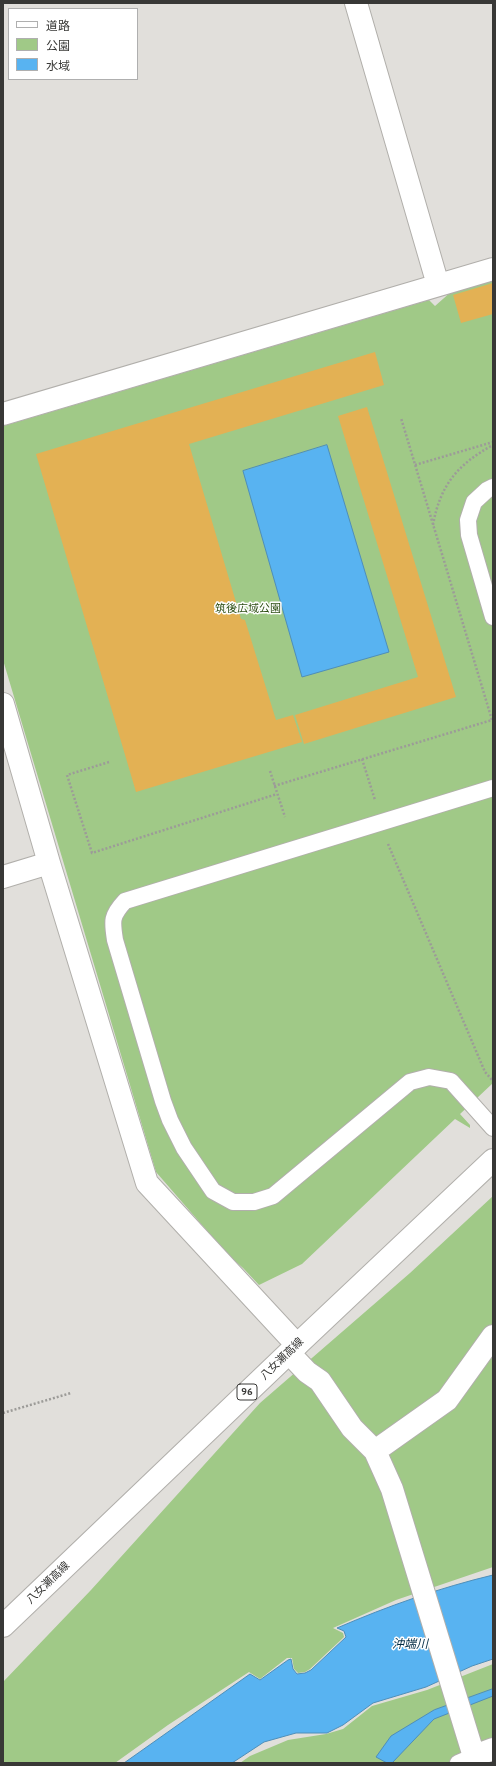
<!DOCTYPE html>
<meta charset="utf-8">
<style>
body{margin:0}
#map{position:relative;width:496px;height:1766px;overflow:hidden;background:#e1dfdb;font-family:"PT Sans","Noto Sans JP",sans-serif}
canvas{display:block}
.frame{position:absolute;inset:0;border:4px solid #383836;pointer-events:none}
.legend{position:absolute;left:8px;top:8px;width:130px;height:72px;box-sizing:border-box;background:#fff;border:1px solid #afafaf;margin:0;padding:5px 7px;list-style:none;font-size:12px;color:#383836}
.legend li{display:flex;align-items:center;gap:8px;height:20px}
.legend b{width:20px;border:1px solid #afafaf}
</style>
<div id="map">
<canvas width="496" height="1766"></canvas>
<div class="frame"></div>
<ul class="legend">
<li><b style="height:5px;background:#fff"></b>道路</li>
<li><b style="height:11px;background:#a0c987"></b>公園</li>
<li><b style="height:11px;background:#58b3f1"></b>水域</li>
</ul>
</div>
<script>
const g = document.querySelector('canvas').getContext('2d');
g.lineJoin = 'round';
function fill(path, color) {
  g.fillStyle = color;
  g.fill(path, 'evenodd');
}
function strokePath(path, color, width, dash) {
  g.strokeStyle = color;
  g.lineWidth = width;
  g.lineCap = dash ? 'butt' : 'round';
  g.setLineDash(dash || []);
  g.stroke(path);
}
function write(font, color, halo, rows, align = 'center') {
  g.font = font + ' "PT Sans","Noto Sans JP",sans-serif';
  g.lineWidth = 3;
  g.setLineDash([]);
  g.textBaseline = 'middle';
  g.strokeStyle = halo;
  g.fillStyle = color;
  for (const [text, x, y, turn = 0] of rows) {
    g.save();
    g.translate(x, y);
    g.rotate((+turn || 0) * Math.PI / 180);
    g.textAlign = isNaN(turn) ? turn : align;
    if (halo) g.strokeText(text, 0, 0);
    g.fillText(text, 0, 0);
    g.restore();
  }
}
fill(new Path2D(`
 M493 279V1083L460 1114 470 1125V1128L455 1119 302 1264 259 1285 243 1268 228 1255 156 1172 3 660V426L429 300 435 306 452 291Z
 M493 1196V1567L396 1600 333 1628 343 1633 344 1637 310 1669 305 1672 298 1673 294 1669 292 1658H287L260 1679 249 1672 168 1725 115 1763H3V1682L91 1590 260 1403 410 1273Z
 M493 1664V1763H240L250 1756 288 1740 326 1734 343 1729 372 1706 427 1690Z`), '#a0c987');
const water = new Path2D(`
 M327 445 389 652 302 677 243 471Z
 M493 1575V1659L472 1666 426 1687 373 1703 343 1725 327 1733H296L264 1742 232 1763H124L250 1674 260 1680 288 1660 291 1659 293 1669 297 1674 305 1673 311 1670 346 1637 344 1631 337 1628C388 1606 439 1588 493 1575Z
 M493 1689V1696L434 1719 392 1763H387L376 1757 391 1736 434 1710Z`);
fill(water, '#58b3f1');
strokePath(water, '#4e8eb9', 1);
fill(new Path2D(`
 M493 283V314L461 323 453 295Z
 M375 352 384 385 189 444 241 619 245 620 276 720 293 715 302 742 136 792 36 454Z
 M367 407 456 697 304 744 295 715 418 677 338 416Z`), '#e3b154');
const lane = new Path2D(`
 M493 487 487 490 474 502 468 520 469 535 493 617
 M493 788 125 901C111 916 112 921 115 940L163 1101 170 1120 184 1148 213 1191 233 1202H254L273 1196 410 1082 429 1077 451 1081 493 1128
 M458 1763 474 1756`);
const street = new Path2D(`
 M356 3 438 285
 M3 414 493 269
 M3 704 49 863 147 1183 297 1345
 M3 877 49 863
 M289 1353 307 1372 320 1381 352 1428 375 1451 392 1489 476 1763
 M375 1451 447 1400 493 1336
 M474 1756 493 1749`);
const primary = new Path2D(`
 M3 1626 297 1345 493 1160`);
strokePath(lane, '#b1afab', 18);
strokePath(street, '#b1afab', 24);
strokePath(primary, '#b1afab', 24);
strokePath(new Path2D(`
 M415 465 493 442
 M433 525C440 485 458 464 493 445
 M362 759 375 800
 M109 762 67 775 92 853 277 794
 M270 771 285 817
 M274 786 492 720 401 418
 M388 844 485 1072 493 1081
 M3 1413 71 1393`), '#9c9b98', 2.5, [2, 2]);
strokePath(lane, '#fff', 16);
strokePath(street, '#fff', 22);
strokePath(primary, '#fff', 22);
for (const [x, y, w] of [
 [247,1392,20]
]) {
  const box = new Path2D();
  box.roundRect(x - w / 2, y - 8, w, 16, 3);
  g.fillStyle = '#fff';
  g.fill(box);
  strokePath(box, '#383836', 1);
}
write('bold 10px', '#383836', null, [
 ["96",247,1392]
]);
write('11px', '#2c4d13', '#fff', [
 ["筑後広域公園",248,609]
]);
write('11px', '#383836', '#fff', [
 ["八女瀬高線",282,1359,-44],
 ["八女瀬高線",48,1583,-44]
]);
write('italic 12px', '#032c45', '#fff', [
 ["沖端川",410,1645]
]);
</script>
